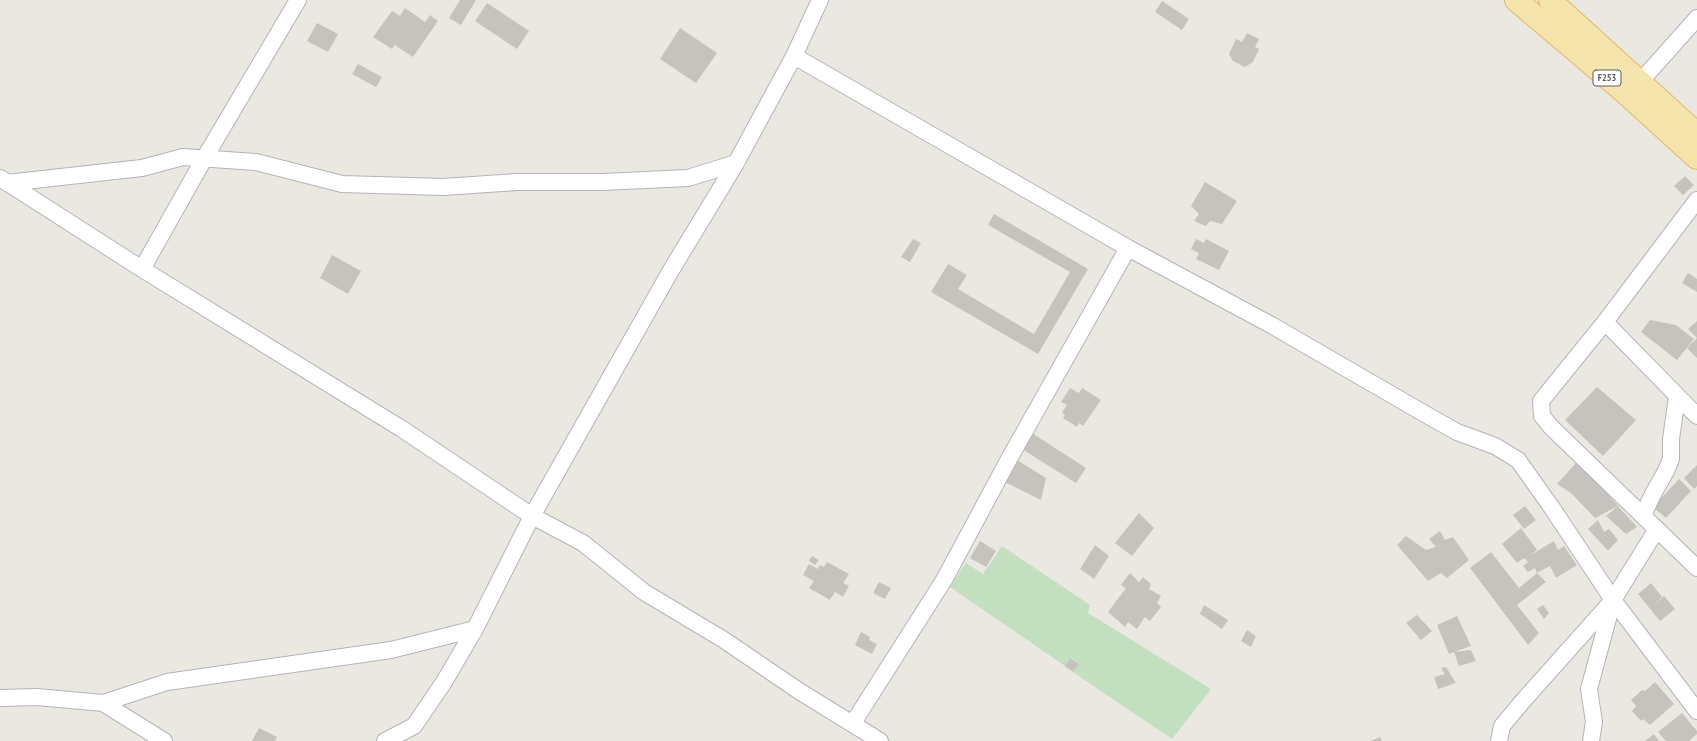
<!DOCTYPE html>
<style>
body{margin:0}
canvas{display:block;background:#ebe8e1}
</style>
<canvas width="1697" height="741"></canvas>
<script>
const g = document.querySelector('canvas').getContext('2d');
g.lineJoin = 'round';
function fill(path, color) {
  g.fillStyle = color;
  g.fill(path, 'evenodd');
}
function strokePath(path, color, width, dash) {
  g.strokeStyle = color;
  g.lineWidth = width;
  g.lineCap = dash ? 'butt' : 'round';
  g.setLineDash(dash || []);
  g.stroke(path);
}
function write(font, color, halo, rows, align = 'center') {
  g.font = font + ' "PT Sans Narrow",sans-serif';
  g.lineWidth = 3.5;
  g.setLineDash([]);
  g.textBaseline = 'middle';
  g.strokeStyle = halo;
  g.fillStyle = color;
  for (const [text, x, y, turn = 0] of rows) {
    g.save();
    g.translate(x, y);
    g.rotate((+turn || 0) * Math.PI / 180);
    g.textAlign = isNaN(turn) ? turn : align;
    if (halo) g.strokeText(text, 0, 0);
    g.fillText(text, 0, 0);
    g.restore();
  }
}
fill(new Path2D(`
 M1002 546 1090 605 1088 613 1211 689 1172 739 1073 672 1079 664 1071 658 1065 666 950 587 966 563 983 574Z`), '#c2e0c0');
fill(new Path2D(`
 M460 0H476L461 25 449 18Z
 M1162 1 1189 19 1182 30 1155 12Z
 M487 3 529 31 517 49 475 21Z
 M405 8 425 22 430 15 438 21 413 57 395 45 392 49 373 37 392 11 400 16Z
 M317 23 338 34 328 52 307 41Z
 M680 28 717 53 696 83 660 59Z
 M1247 33 1259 39 1255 47 1259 49 1253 62 1245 67 1233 61 1229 54 1236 39 1242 42Z
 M358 64 382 77 376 87 352 74Z
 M1685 176 1694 185 1683 195 1674 186Z
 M1205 182 1237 201 1222 224 1210 221 1206 226 1194 221 1199 214 1191 206Z
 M994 214 1088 269 1038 354 931 292 948 264 967 275 958 289 1034 334 1070 272 988 225Z
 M913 239 921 243 910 262 901 257Z
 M1196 239 1204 243 1206 239 1229 251 1219 270 1196 259 1199 253 1191 249Z
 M332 255 361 271 348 294 320 278Z
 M1688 273 1697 279V292L1682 283Z
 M1650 320 1676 325 1694 339 1677 360 1641 332Z
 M1697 321V358L1687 348 1697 338 1688 329Z
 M1597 387 1636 420 1603 456 1565 420Z
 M1070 388 1079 393 1082 388 1101 400 1083 426 1079 423 1077 427 1063 418 1065 415 1062 412 1067 405 1061 402Z
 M1032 433 1086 468 1076 483 1022 449Z
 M1017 460 1046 478 1041 500 1005 482Z
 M1576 463 1592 476 1618 506 1637 527 1626 534 1606 516 1618 506 1595 518 1571 493 1557 484Z
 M1697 465V486L1694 489 1684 478Z
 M1679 479 1691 491 1666 518 1653 507Z
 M1525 506 1536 520 1524 529 1513 515Z
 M1139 513 1154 528 1132 556 1115 543Z
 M1598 520 1604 532 1609 529 1618 540 1608 551 1588 529Z
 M1521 528 1537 550 1529 556 1554 541 1558 550 1564 546 1577 565 1556 578 1550 566 1537 573 1535 568 1528 572 1523 566 1528 562 1524 558 1517 563 1502 544Z
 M1440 531 1445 540 1453 537 1469 560 1447 578 1441 573 1428 581 1397 545 1406 536 1426 550 1436 547 1429 539Z
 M980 541 996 551 986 567 970 558Z
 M1095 545 1109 556 1094 579 1080 569Z
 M1491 552 1519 588 1537 573 1546 582 1517 605 1539 633 1528 645 1470 568Z
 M812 556 819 560 815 565 809 561Z
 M827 562 849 574 843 583 849 586 843 597 835 592 830 600 809 588 814 581 803 575 809 564 818 569 820 565 824 567Z
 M1130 573 1139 582 1143 577 1151 584 1149 589 1161 596 1157 603 1161 607 1150 621 1145 617 1137 629 1128 622 1125 627 1108 612 1126 588 1121 585Z
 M879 582 891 588 885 599 873 593Z
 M1651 583 1662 597 1654 605 1664 596 1675 609 1660 621 1638 594Z
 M1204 605 1228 620 1222 629 1200 614Z
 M1543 605 1549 613 1544 619 1537 609Z
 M1417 615 1432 631 1421 640 1406 623Z
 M1457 616 1471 646 1454 652 1471 650 1476 661 1459 666 1454 652 1449 654 1437 625Z
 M1247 630 1256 636 1251 647 1241 641Z
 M861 632 870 637 869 640 877 644 872 654 855 645Z
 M1070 658 1079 664 1073 672 1065 666Z
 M1446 667 1456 683 1438 689 1434 677 1445 674 1441 668Z
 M1655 682 1674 704 1650 725 1643 719 1641 721 1632 711 1636 706 1631 700 1642 690 1645 691Z
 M1682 713 1697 731V734L1689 741H1666L1658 732Z
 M259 728 277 737 275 741H252Z
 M1654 734 1659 741H1645Z
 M1380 737 1382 741H1370Z`), '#c6c3be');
const minor = new Path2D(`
 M794 56 1128 248 1273 326 1425 414 1457 432 1495 446 1518 460 1552 508 1613 600 1697 711
 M1640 82 1697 18
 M0 178 142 269 402 429 532 516 583 543 644 592 724 640 799 691 880 741
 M7 183 142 168 183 157 256 162 342 184 443 187 517 182H602L688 178 736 163
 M1697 200 1605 322 1541 401 1542 416 1551 427 1697 568
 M142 269 204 159 298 0
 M1605 322 1697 416
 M1643 515 1654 492 1666 471 1671 459V439L1677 397
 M0 698 37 697 103 703 164 741
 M103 703 167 682 391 650 475 629
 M853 723 944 580 1009 459 1128 248
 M385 741 414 726 444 682 475 629 532 516 670 272 736 163 794 56 820 0
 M1499 741 1502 726 1522 702 1613 600 1657 529
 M1591 741 1594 722 1589 689 1612 604`);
const primary = new Path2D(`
 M1516 0 1622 90 1697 158
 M1550 0 1697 134`);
strokePath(minor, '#b2b4b7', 18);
strokePath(primary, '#e0b665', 24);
strokePath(minor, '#fff', 16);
strokePath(primary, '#f5e5ac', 22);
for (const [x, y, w] of [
 [1607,78,28]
]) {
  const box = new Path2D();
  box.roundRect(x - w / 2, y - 8, w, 16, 3);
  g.fillStyle = '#fff';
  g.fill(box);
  strokePath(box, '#5a5d61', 1);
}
write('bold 10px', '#5a5d61', null, [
 ["F253",1607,78]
]);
</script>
